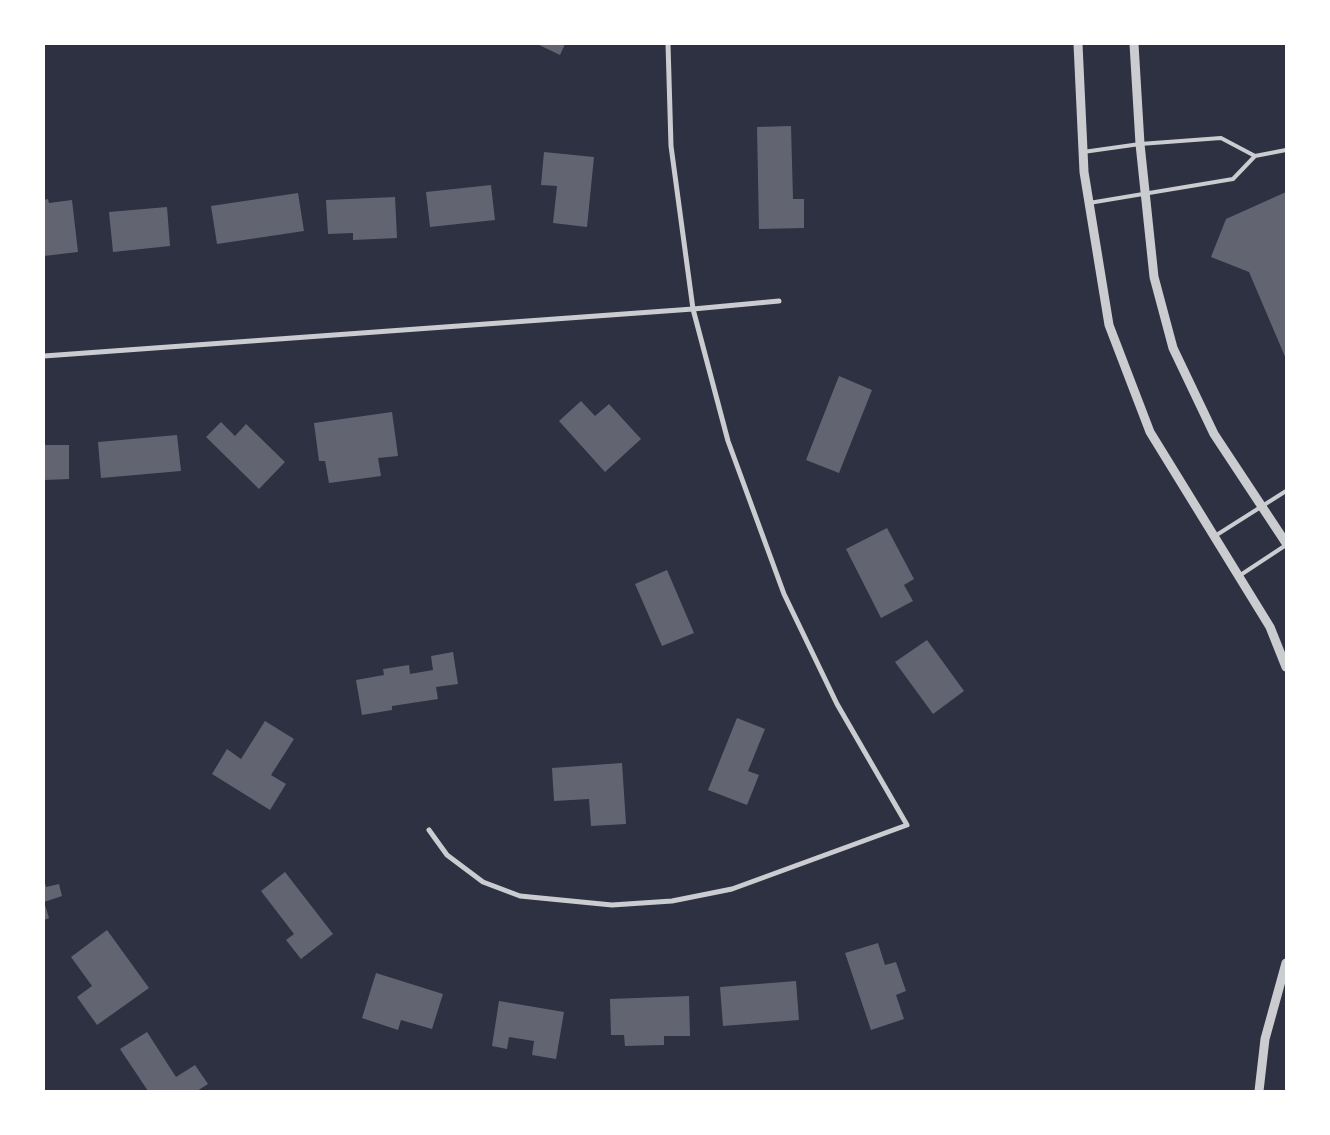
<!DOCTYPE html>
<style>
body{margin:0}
#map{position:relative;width:1330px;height:1135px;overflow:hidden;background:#2d3142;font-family:"Exo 2",sans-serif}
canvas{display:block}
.frame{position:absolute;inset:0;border:45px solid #fff;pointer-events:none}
</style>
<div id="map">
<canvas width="1330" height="1135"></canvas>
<div class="frame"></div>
</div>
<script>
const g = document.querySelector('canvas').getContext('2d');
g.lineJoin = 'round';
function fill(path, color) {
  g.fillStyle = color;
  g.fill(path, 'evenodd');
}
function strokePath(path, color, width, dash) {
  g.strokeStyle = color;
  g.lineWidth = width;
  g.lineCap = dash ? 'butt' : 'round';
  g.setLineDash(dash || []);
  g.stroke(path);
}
fill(new Path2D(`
 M537 44H565L560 55Z
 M791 126 793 199H804V228L759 229 757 127Z
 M544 152 594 157 587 227 553 223 557 186 541 185Z
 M491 185 495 220 430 227 426 192Z
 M1286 192V359L1249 272 1211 257 1226 219Z
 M298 193 304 231 217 244 211 206Z
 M395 197 397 238 353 240V233L328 234 326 200Z
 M48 199 49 203 72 200 78 252 44 256V200Z
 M167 207 170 246 113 252 109 212Z
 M839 376 872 390 839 473 806 460Z
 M581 401 595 416 609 404 641 439 605 472 559 421Z
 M392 412 398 456 378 458 381 476 329 483 325 461H319L314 423Z
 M221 422 235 436 246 424 285 462 259 489 206 437Z
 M177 435 181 471 101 478 98 442Z
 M44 445H69V479L44 480Z
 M887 528 914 579 904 585 913 601 881 618 846 549Z
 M667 570 694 633 662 646 635 584Z
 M927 640 964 691 933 714 895 662Z
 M453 652 458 684 436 687 438 699 392 706V710L362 715 356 680 384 675 383 669 409 665 410 674 433 670 431 656Z
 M737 718 765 729 748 771 759 775 747 805 708 790Z
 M265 721 294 739 271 775 286 784 270 810 212 774 227 749 241 759Z
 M622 763 626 824 591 826 589 799 554 801 552 768Z
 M285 872 333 934 301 959 286 940 294 934 261 891Z
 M44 880 46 887 59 884 62 896 44 902 49 918 44 920Z
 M107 930 149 988 97 1025 77 997 92 986 71 957Z
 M878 943 885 965 896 962 906 991 896 995 904 1019 871 1030 845 953Z
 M376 973 443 994 432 1029 401 1020 398 1030 362 1018Z
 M796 981 799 1020 723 1026 720 987Z
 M689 996 690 1036H664V1045L625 1046 624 1035H611L610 999Z
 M499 1001 564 1012 556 1059 532 1055 534 1041 509 1037 507 1049 492 1046Z
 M147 1032 176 1077 195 1065 208 1084 197 1091H148L120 1049Z`), '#626471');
strokePath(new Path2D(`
 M1083 152 1140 144 1221 138 1255 156
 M1089 203 1233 179 1255 156 1286 150
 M1215 536 1286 491
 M1239 576 1286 545`), '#caccd0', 4);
strokePath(new Path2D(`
 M44 356 693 309 779 301
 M429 830 447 855 483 882 520 896 612 905 672 901 732 889 907 825 837 704 784 594 728 441 693 309 671 146 668 44`), '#caccd0', 5);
strokePath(new Path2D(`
 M1078 44 1084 172 1109 325 1150 432 1270 627 1286 667
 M1134 44 1140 144 1154 277 1173 348 1214 434 1286 543
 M1259 1091 1265 1039 1286 963`), '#caccd0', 9);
</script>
